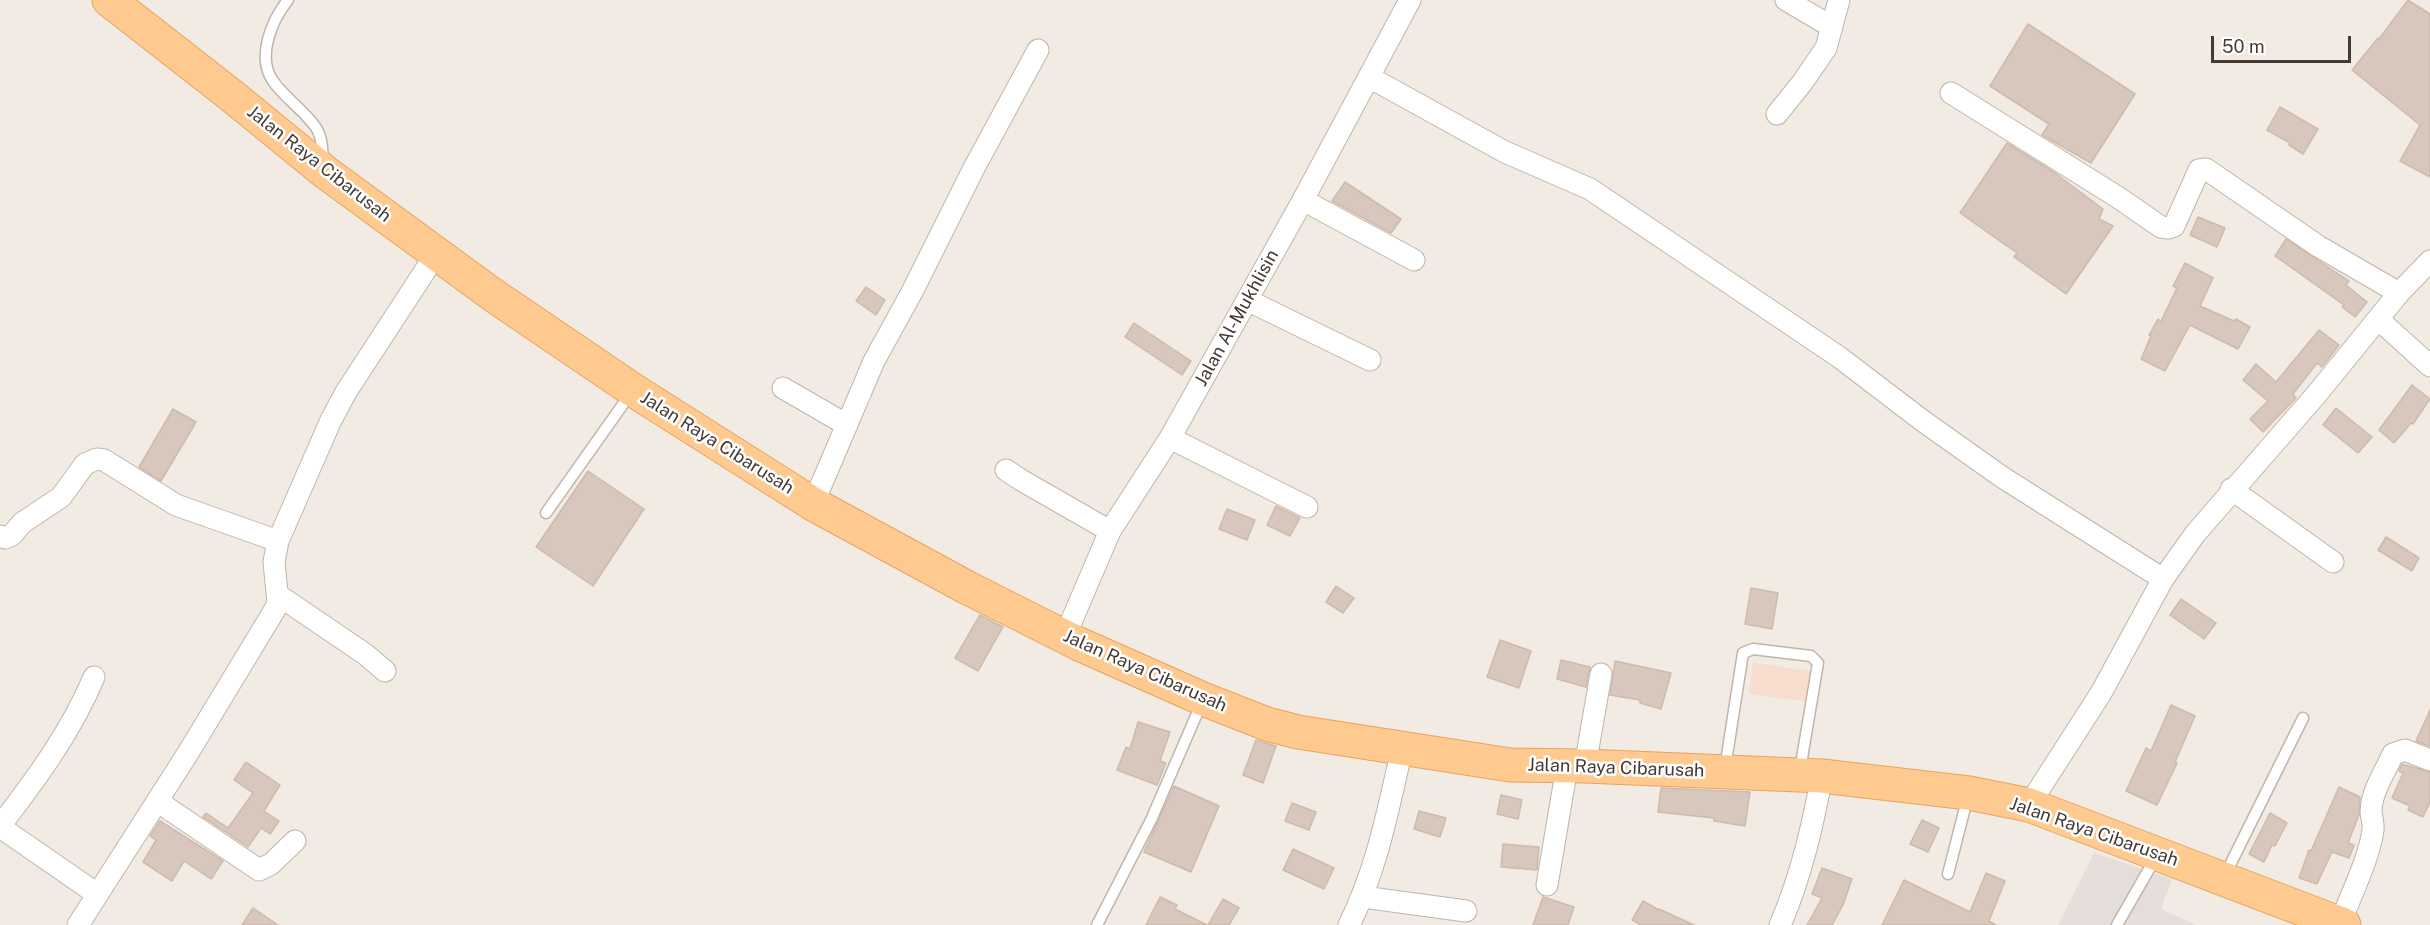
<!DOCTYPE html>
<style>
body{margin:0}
#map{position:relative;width:2430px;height:925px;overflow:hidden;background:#f2ebe3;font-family:"Public Sans",sans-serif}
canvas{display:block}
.scale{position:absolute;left:2211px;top:36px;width:140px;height:27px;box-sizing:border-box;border:3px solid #443a33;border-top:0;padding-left:8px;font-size:18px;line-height:21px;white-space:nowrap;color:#443a33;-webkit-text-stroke:4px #fff;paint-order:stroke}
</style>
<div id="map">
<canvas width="2430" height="925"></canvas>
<div class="scale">50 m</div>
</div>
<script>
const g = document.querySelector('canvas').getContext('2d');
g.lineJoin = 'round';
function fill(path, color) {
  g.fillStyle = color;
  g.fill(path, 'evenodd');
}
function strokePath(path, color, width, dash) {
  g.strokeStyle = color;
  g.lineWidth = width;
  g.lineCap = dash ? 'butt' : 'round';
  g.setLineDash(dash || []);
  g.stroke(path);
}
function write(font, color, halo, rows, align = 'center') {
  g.font = font + ' "Public Sans",sans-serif';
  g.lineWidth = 5;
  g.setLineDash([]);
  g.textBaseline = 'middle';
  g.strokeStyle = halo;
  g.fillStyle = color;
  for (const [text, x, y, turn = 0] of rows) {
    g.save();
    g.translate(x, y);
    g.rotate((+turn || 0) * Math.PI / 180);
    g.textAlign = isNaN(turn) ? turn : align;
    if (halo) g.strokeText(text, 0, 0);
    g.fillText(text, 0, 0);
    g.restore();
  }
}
fill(new Path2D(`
 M1753 663 1821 672 1817 703 1749 694Z`), '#f6ddcd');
fill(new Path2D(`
 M2094 853 2172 879 2161 909 2196 925H2058Z`), '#e4ddd9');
const building = new Path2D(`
 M2408 0 2430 14V177L2400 161 2420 125 2352 70 2378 38 2379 39Z
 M2028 24 2135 94 2091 163 2042 135 2049 124 1990 86Z
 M2280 107 2318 129 2303 154 2289 145 2290 143 2267 130Z
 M2007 143 2055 173 2103 209 2099 219 2113 226 2066 294 2014 257 2017 253 1960 213Z
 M1345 182 1401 219 1391 233 1332 201Z
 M2198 217 2225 228 2217 247 2190 235Z
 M2286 239 2349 281 2346 285 2367 302 2355 317 2342 307 2344 305 2275 256Z
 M2185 263 2213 278 2200 306 2234 321 2236 319 2250 327 2238 349 2190 325 2165 371 2141 359 2151 336 2149 335 2158 319 2161 321 2177 288 2173 286Z
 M866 287 885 300 876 315 856 301Z
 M1134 323 1191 361 1182 375 1125 337Z
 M2319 330 2339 345 2322 367 2317 363 2293 394 2296 398 2263 432 2250 419 2268 401 2243 380 2256 364 2276 382Z
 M2412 385 2430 399 2413 424 2411 423 2394 443 2379 430Z
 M2336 408 2372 437 2358 453 2323 425Z
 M173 409 196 422 161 481 139 467Z
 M588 471 644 509 593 586 536 547Z
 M1276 506 1300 518 1290 536 1267 525Z
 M1227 509 1255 520 1247 540 1219 529Z
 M2386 537 2419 558 2412 571 2378 550Z
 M1336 586 1354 598 1343 613 1326 602Z
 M1751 588 1778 593 1772 629 1745 624Z
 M2181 599 2216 623 2204 639 2170 615Z
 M980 615 1003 627 978 671 955 658Z
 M1500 640 1531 651 1519 688 1487 677Z
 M1561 660 1590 667 1586 687 1557 679Z
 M1615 661 1671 673 1661 709 1640 703V700L1610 695Z
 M2171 705 2195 716 2175 762 2177 763 2157 805 2126 791 2146 748 2151 751Z
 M2430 710V746L2416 741Z
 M1138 722 1170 732 1160 761 1166 763 1157 785 1117 770 1126 747 1130 749Z
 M1256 740 1276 746 1263 783 1243 775Z
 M246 762 280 785 264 811 279 821 270 834 261 828 248 847 203 817 206 813 228 828 253 793 234 780Z
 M2402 764 2430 772V802L2423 817 2408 810 2410 806 2392 798 2403 773 2399 771Z
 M1174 786 1219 806 1191 872 1144 852Z
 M2339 787 2360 797 2359 815 2348 843 2354 845 2349 858 2332 852 2317 884 2299 878 2309 850 2311 851Z
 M1661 788 1750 792 1745 826 1714 821V818L1658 812Z
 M1501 795 1522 800 1518 819 1497 814Z
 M1292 803 1316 812 1309 830 1285 821Z
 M1419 811 1446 818 1440 837 1414 829Z
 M2270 813 2287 823 2275 846 2272 845 2264 862 2249 854Z
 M1922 820 1939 828 1928 852 1910 844Z
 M160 821 223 861 211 879 184 861 172 881 143 862 156 840 150 836Z
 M1503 844 1539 847 1537 870 1501 867Z
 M1293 849 1334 868 1324 889 1283 870Z
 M1822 868 1852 879 1843 905 1832 925H1807L1822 898 1812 894Z
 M1986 873 2005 881 1989 921 1996 925H1882L1904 880 1970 912Z
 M1160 897 1177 905 1175 909 1207 925H1146Z
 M1543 897 1574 907 1568 925H1533Z
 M1223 899 1239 908 1229 925H1208Z
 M1643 901 1659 910V909L1694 925H1641L1632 920Z
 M253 908 278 925H242Z`);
fill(building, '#d7c7bc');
strokePath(building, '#cfbaac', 1.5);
const lane = new Path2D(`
 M288 0C272 20 256 57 273 81 284 97 302 109 314 125 322 134 322 148 323 160
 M546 513 631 393
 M1725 768 1743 653 1753 649 1811 656 1818 663 1800 770
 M1948 874 1968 796
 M2225 875 2303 718
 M1097 925 1151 820 1202 702
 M2117 925 2156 857`);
const street = new Path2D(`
 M1786 0 1832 27
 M1369 77 1505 152 1590 189 1839 357 1923 421 2002 477 2163 579
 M1951 93 2119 198 2161 227 2168 228 2174 226 2199 170 2206 169 2318 246 2399 293
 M1777 114 1802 83 1826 48 1839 0
 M1303 200 1414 260
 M1247 300 1370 360
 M2378 319 2430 366
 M783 388 847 425
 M1170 438 1307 507
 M1006 470 1021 480 1110 531
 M2231 489 2333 562
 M813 504 874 361 912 292 974 168 1038 50
 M0 536 5 538 12 535 22 523 61 497 85 464 97 459 104 460 176 505 278 541
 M278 595 365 654 385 671
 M1065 636 1110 531 1170 438 1303 200 1410 0
 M1585 766 1601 674
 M157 801 259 870 271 864 295 841
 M2029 805 2101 693 2163 579 2195 534 2316 395 2399 293 2430 261
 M0 826C36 779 71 732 94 677
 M0 827 97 894
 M1547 885 1567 767
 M1363 897 1466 911
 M2340 923C2351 895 2369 859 2373 830 2374 823 2371 817 2371 811 2372 790 2385 772 2393 754L2405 750 2430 760
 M78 925 188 753 274 611 278 603 274 562 278 541 331 420 346 392 436 254
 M1349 925C1377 869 1388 810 1402 749
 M1780 925C1801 877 1812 828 1822 776`);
const primary = new Path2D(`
 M109 0 232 96 325 172 493 295 633 390 813 504 966 587 1079 644 1203 699 1267 724 1298 732 1510 765 1585 766 1822 776 1969 793 2029 805 2344 925`);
strokePath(lane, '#c1b4a9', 13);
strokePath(street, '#c1b4a9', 23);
strokePath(primary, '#e7a35d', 35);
strokePath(lane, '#fff', 10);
strokePath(street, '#fff', 21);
strokePath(primary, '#ffca90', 33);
write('18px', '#443a33', '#fff', [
 ["Jalan Raya Cibarusah",319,164,38],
 ["Jalan Al-Mukhlisin",1237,318,-61],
 ["Jalan Raya Cibarusah",717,443,32],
 ["Jalan Raya Cibarusah",1145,671,24],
 ["Jalan Raya Cibarusah",1616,768,2],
 ["Jalan Raya Cibarusah",2094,832,19]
]);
</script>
